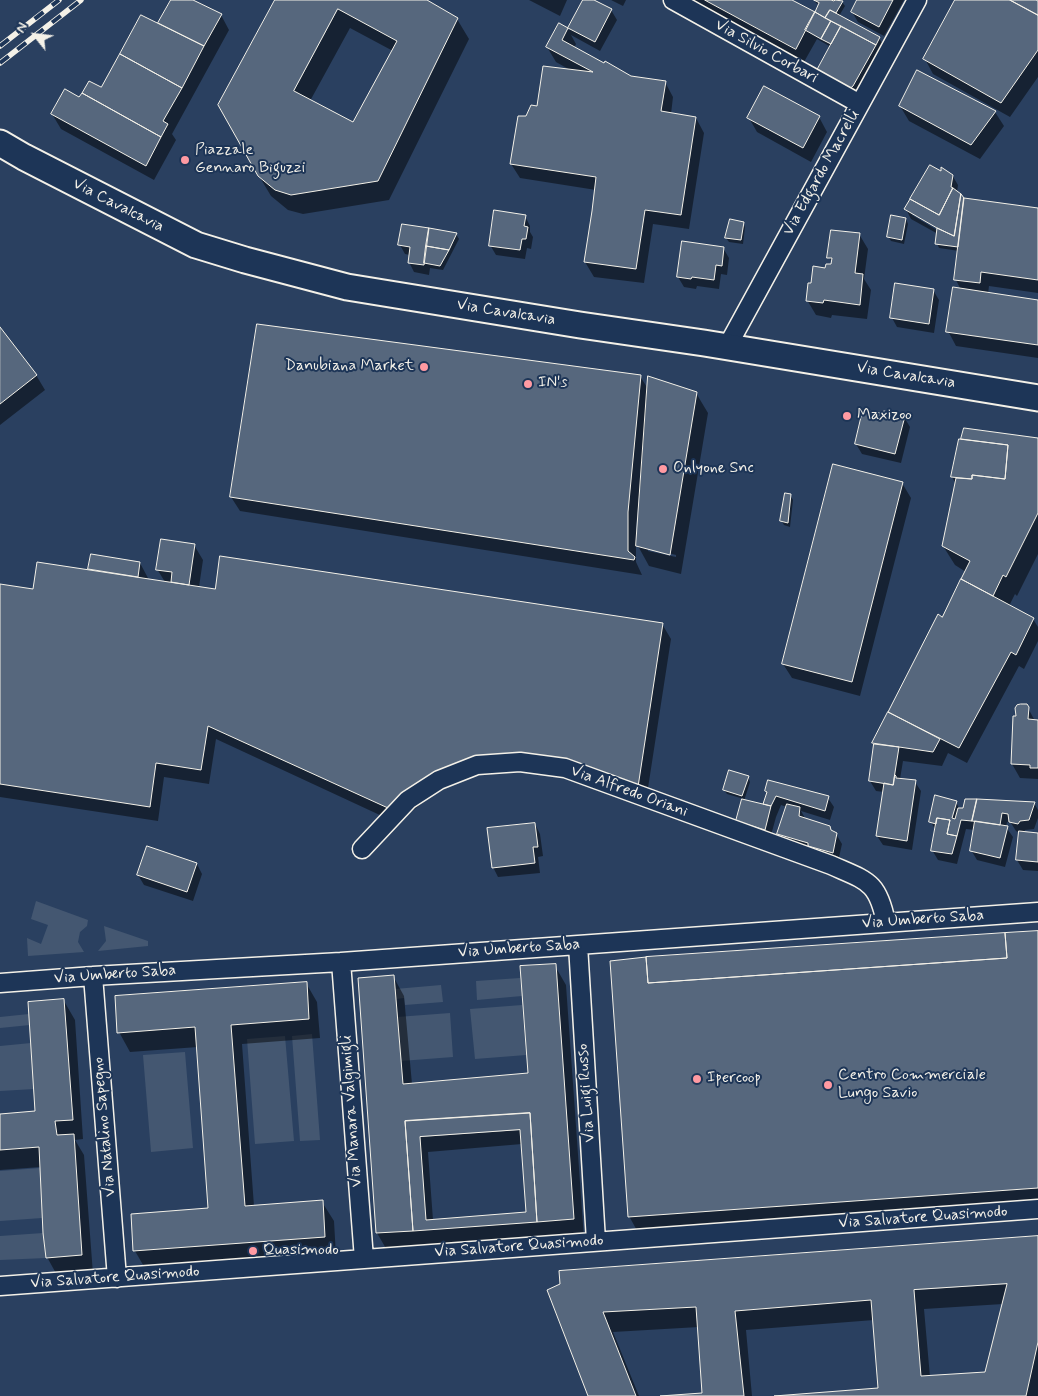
<!DOCTYPE html>
<style>
body{margin:0}
#map{position:relative;width:1038px;height:1396px;overflow:hidden;background:#2a4060;font-family:Mynerve,sans-serif}
canvas{display:block}
.north{position:absolute;left:10px;top:10px;width:50px;height:50px;-webkit-text-stroke:4px #1d3557;paint-order:stroke;rotate:299deg;font-size:14px;font-weight:700;line-height:20px;text-align:center;color:#f4f1e8}
.north::after{content:'';display:block;margin:auto;width:18px;height:22px;background:#f4f1e8;clip-path:polygon(50% 0,100% 100%,50% 72%,0 100%)}
</style>
<div id="map">
<canvas width="1038" height="1396"></canvas>
<div class="north">N</div>
</div>
<script>
const g = document.querySelector('canvas').getContext('2d');
g.lineJoin = 'round';
function fill(path, color) {
  g.fillStyle = color;
  g.fill(path, 'evenodd');
}
function strokePath(path, color, width, dash) {
  g.strokeStyle = color;
  g.lineWidth = width;
  g.lineCap = dash ? 'butt' : 'round';
  g.setLineDash(dash || []);
  g.stroke(path);
}
function write(font, color, halo, rows, align = 'center') {
  g.font = font + ' Mynerve,sans-serif';
  g.lineWidth = 4;
  g.setLineDash([]);
  g.textBaseline = 'middle';
  g.strokeStyle = halo;
  g.fillStyle = color;
  for (const [text, x, y, turn = 0] of rows) {
    g.save();
    g.translate(x, y);
    g.rotate((+turn || 0) * Math.PI / 180);
    g.textAlign = isNaN(turn) ? turn : align;
    if (halo) g.strokeText(text, 0, 0);
    g.fillText(text, 0, 0);
    g.restore();
  }
}
fill(new Path2D(`
 M36 901 88 920 87 926 80 932 78 942 84 952 28 956 27 938 41 944 48 925 31 919Z
 M104 926 148 941V946L98 951 106 941Z
 M520 978 522 996 477 1000 476 981Z
 M441 985 443 1002 405 1005 404 998 396 999 395 989Z
 M522 1005 526 1055 475 1059 470 1009Z
 M450 1013 453 1057 401 1061 397 1017Z
 M29 1014 30 1025 0 1028V1017Z
 M312 1034 320 1140 300 1141 292 1036Z
 M285 1036 294 1141 255 1144 247 1039Z
 M31 1043 34 1089 0 1091V1046Z
 M185 1052 193 1148 151 1152 143 1055Z
 M40 1168 42 1218 0 1221V1171Z
 M43 1233 46 1258 0 1260V1236Z`), '#445771');
fill(new Path2D(`
 M173 0H190L221 15 229 30 172 134 176 140 154 180 61 129 52 114 102 88 158 24Z
 M276 0H424L457 19 469 39 389 200 303 214 288 210 271 196 259 176ZM350 28 393 51 353 124 310 101Z
 M529 0H567L560 16Z
 M585 0H591L611 10 617 20 600 51 571 35 576 44 574 48 630 77 665 82 673 97 671 114 696 118 704 133 689 229 653 224 644 283 594 277 585 262 596 190 520 178 511 164 527 117 572 71 556 62 547 47 559 25 569 30Z
 M611 0H626L623 6Z
 M688 0H790L815 15 820 5 816 3 814 0H839L842 2 845 6 839 16 879 38 885 48 854 104 831 47 817 39 804 62Z
 M858 0H904L884 36 858 22 852 12Z
 M957 0H1033L1038 3V77L1010 117 933 74 925 59Z
 M900 106 995 112 1004 126 980 159 909 121Z
 M819 117 827 132 811 162 757 132 749 118Z
 M942 174 952 175 958 185 957 192 964 199 1038 209V293L989 286 988 294 1038 301V358L956 346 948 331 961 290 956 280 959 251 939 248 937 243 938 234 911 219 906 209ZM912 212 943 231 942 233 912 215Z
 M525 216 530 226V232L533 237 531 249 527 248 525 259 496 255 490 245Z
 M906 219 908 224 904 244 891 241 888 236Z
 M743 223 745 227 743 244 729 242 726 238Z
 M456 234 459 239 443 270 430 268 429 275 414 272 409 262 410 255 405 254 400 245Z
 M859 234 868 249 864 279 871 290 867 319 832 315 831 318 816 315 807 300 812 285 827 269 834 266 829 257Z
 M683 242 723 248 729 258 727 275 721 274 719 289 697 286 696 289 684 287 678 277Z
 M933 290 939 300 934 333 897 327 892 318Z
 M0 329 36 375 45 390 0 425Z
 M640 376 648 389 696 393 708 413 681 574 649 566 638 546 641 496H639L636 528V562L642 575 240 511 231 497ZM648 548 676 555V557L648 551Z
 M904 417 910 427 901 463 862 454 856 444Z
 M965 429 1038 439V554L1017 596 1015 594 1009 606 1033 619 1038 627V641L1024 669 1019 666 967 763 948 753 942 766 903 761 900 779 915 782 921 791 912 850 883 845 877 836 884 792 876 791 870 781 875 746 873 743 939 616 942 618 966 572 955 565 943 546 956 484 952 477Z
 M902 483 911 498 860 696 792 678 783 664Z
 M790 495 793 500 790 527 784 525 781 520Z
 M194 545 203 560 199 587 216 590 662 624 671 639 646 801 540 770 491 771 455 783 430 797 397 823 216 739 209 784 164 777 158 821 0 797V586L34 591 90 571 92 556 140 563 148 578V580L165 582 157 569Z
 M1028 708 1035 721H1038V779L1020 778 1012 764 1019 718Z
 M748 777 750 782 744 801 763 806 768 793 828 798 834 807 830 820 801 811 805 818 830 827 832 832 836 834 842 844 838 862 784 843 779 833 787 807 781 805 776 817 770 839 743 831 737 821 744 799 727 794 724 790Z
 M956 802 960 810 1034 803 1038 810V818L1034 829 1025 830 1024 833 1038 834V871L1023 870 1017 860 1020 833 1016 831 1011 823 1007 822 1006 827 1013 837 1005 867 977 860 971 850 975 830 966 829 957 864 938 860 932 850 936 831 931 822Z
 M535 824 540 834 543 856 538 857 540 873 498 877 493 867Z
 M147 848 197 864 202 874 193 901 144 885 138 875Z
 M1038 932V1208L640 1236 629 1216Z
 M555 966 566 985 584 1239 550 1241 547 1236 423 1245V1250L388 1252 377 1233 393 976 404 996 412 1084 529 1074ZM522 1144 527 1213 433 1220 428 1152Z
 M306 983 317 1002 320 1038 242 1044 254 1206 322 1202 334 1221 336 1256 146 1270 135 1251 210 1209 198 1047 130 1052 119 1032Z
 M64 1001 75 1020 83 1139 75 1140 84 1155 93 1274 58 1277 47 1257 41 1167 0 1170V1115L36 1112Z
 M1038 1237V1396H790L879 1389 874 1320 746 1330 752 1396H678L703 1394 699 1327 613 1332 639 1396H589L549 1291ZM1003 1304 986 1373 930 1377 924 1309Z`), '#0007');
const building = new Path2D(`
 M171 0H193L222 14 204 46 158 23Z
 M275 0H427L458 18 378 181 291 195 275 190 258 176 218 105ZM338 9 397 41 353 122 294 91Z
 M583 0H594L612 9 595 42 568 28Z
 M705 0H792L815 12 796 49Z
 M814 0H831L834 1 835 0 843 1 836 13 830 10 825 18 815 12 819 3Z
 M857 0H893L879 27 851 12Z
 M955 0H1010L1038 15V50L1001 103 923 59Z
 M1010 0H1036L1038 1V15Z
 M830 10 880 37 876 45 825 18Z
 M815 12 831 21 821 39 805 30Z
 M141 15 204 46 182 88 120 54Z
 M831 21 841 26 831 44 821 39Z
 M559 23 568 28 562 40 604 63 605 61 631 76 666 81 661 111 696 117 681 215 645 210 636 269 584 262 592 211 596 177 510 164 518 116H526L531 105 537 106 543 66 593 72 546 47Z
 M841 26 876 45 853 86 848 90 815 74Z
 M120 54 182 88 163 121 168 124 161 137 82 93 89 81 101 87Z
 M917 70 996 111 971 145 899 106Z
 M764 86 820 116 803 148 747 118Z
 M65 89 79 97 82 93 161 137 146 166 51 114Z
 M930 165 941 171V167L953 175 951 187 953 188 939 215 910 199Z
 M953 188 961 194 954 236 937 228 904 209 910 199 939 215Z
 M961 194 964 198 958 247 935 244 937 228 954 236Z
 M964 198 1038 208V280L981 272 980 283 954 280Z
 M494 210 526 215 524 226 528 227 526 239H522L520 250 489 246Z
 M891 215 906 218 902 240 887 237Z
 M730 219 744 222 741 240 725 238Z
 M402 224 429 228 424 265 408 263 410 247 398 245Z
 M429 228 457 233 449 250 426 246Z
 M831 230 860 233 855 273 863 274 860 305 824 300 823 303 806 301 808 283H811L813 266 825 268 826 264H831L832 258H827Z
 M682 241 724 247 722 266 716 265 714 280 692 277 691 279 677 277Z
 M426 246 449 250 440 266 424 263Z
 M895 283 934 289 929 324 890 318Z
 M953 287 1038 300V345L946 332Z
 M257 324 641 375 628 512V551L635 557 634 560 230 497Z
 M0 327 37 375 0 404Z
 M648 376 697 392 670 555 636 546Z
 M863 410 880 413 884 411 905 416 895 454 855 444Z
 M964 428 1038 438V513L1006 577 1003 575 993 596 961 579 970 561 942 546 956 478 972 479V475L1005 479 1008 445 961 439Z
 M959 439 1008 445 1005 479 972 475V479L951 477Z
 M833 464 903 482 852 682 782 664Z
 M785 493 791 494 788 523 780 521Z
 M161 539 195 544 189 585 171 582 172 572 156 570Z
 M91 554 140 562 138 577 88 569Z
 M220 556 663 623 638 787 508 754 496 755 483 757 404 795 388 808 208 726 201 770 156 763 150 807 0 784V584L33 589 37 562 215 589Z
 M961 579 1034 618 1016 655 1011 652 959 748 888 712 938 614 942 617Z
 M1021 704H1027L1029 707 1028 719 1038 720V768H1030V765L1011 764 1013 716H1016L1015 708 1017 705Z
 M888 712 940 739 933 752 872 743Z
 M874 744 899 747 893 785 869 781Z
 M729 770 749 776 742 796 723 790Z
 M895 775 896 776V778L916 780 907 841 876 836 884 783 893 785Z
 M768 780 829 796 825 811 776 796 771 806 763 804 767 792 765 791Z
 M935 795 957 801 952 818 955 819 958 808H963L965 799H977L972 821 961 820 957 836 947 834 950 820 937 818 936 824 929 822Z
 M742 799 771 806 765 830 736 821Z
 M977 799 1035 802 1029 820 1020 821 1018 824 1009 822 1008 814 1002 813 1000 825 972 821Z
 M787 804 800 807 799 816 830 826 831 830 837 833 833 853 808 846V843L777 834Z
 M937 818 950 820 947 834 957 836 952 854 931 851Z
 M975 821 1008 826 1000 858 970 851Z
 M535 823 538 847H533L535 863 492 868 487 828Z
 M1019 831 1038 833V862L1016 860Z
 M147 846 197 863 187 892 137 875Z
 M1038 931V1188L628 1217 610 961 646 957 648 983 1007 958 1005 933Z
 M1005 933 1007 958 648 983 646 957Z
 M556 964 574 1219 537 1222 530 1113 405 1121 413 1231 376 1233 358 978 394 975 403 1084 528 1073 520 966Z
 M307 982 309 1019 231 1025 245 1206 323 1200 325 1237 133 1251 131 1214 208 1208 195 1027 117 1033 115 996Z
 M64 999 73 1120 55 1121 57 1135 74 1134 82 1255 46 1258 43 1233 39 1147 0 1150V1114L35 1111 28 1002Z
 M530 1113 537 1222 413 1231 405 1121ZM520 1130 526 1212 426 1220 420 1137Z
 M1038 1236V1342L1026 1396H774L878 1388 871 1300 735 1311 744 1396H660L702 1393 696 1307 603 1312 636 1396H588L547 1290 560 1284 559 1271ZM1007 1284 985 1372 921 1376 914 1290Z`);
fill(building, '#56677d');
strokePath(building, '#f4f1e8', 1);
const minor = new Path2D(`
 M673 0 860 104
 M727 347 917 0
 M362 849 408 800 439 780 477 765 520 762 565 768 831 865C867 881 878 881 886 923
 M578 945 596 1241
 M341 962 364 1259
 M93 976 117 1278
 M0 983 93 976 341 962 1038 912
 M0 1286 1038 1209`);
const secondary = new Path2D(`
 M0 143 24 157 196 245 245 260 347 287 580 325 704 343 1038 398`);
strokePath(minor, '#f4f1e8', 21);
strokePath(secondary, '#f4f1e8', 29);
strokePath(minor, '#1d3557', 18);
strokePath(secondary, '#1d3557', 25);
const rail = new Path2D(`
 M0 46 59 0
 M0 63 81 0`);
strokePath(rail, '#f4f1e8', 5.5);
strokePath(rail, '#1d3557', 4, [11]);
for (const [x, y, r, color] of [
 [185,160,5,"#ff9aa2"],
 [424,367,5,"#ff9aa2"],
 [528,384,5,"#ff9aa2"],
 [847,416,5,"#ff9aa2"],
 [663,469,5,"#ff9aa2"],
 [697,1079,5,"#ff9aa2"],
 [828,1085,5,"#ff9aa2"],
 [253,1251,5,"#ff9aa2"]
]) {
  const dot = new Path2D();
  dot.arc(x, y, r, 0, 2 * Math.PI);
  g.fillStyle = color;
  g.fill(dot);
  strokePath(dot, '#1d3557', 2);
}
write('16px', '#f4f1e8', '#1d3557', [
 ["Via Silvio Corbari",766,52,29],
 ["Via Edgardo Macrelli",822,173,-61],
 ["Via Cavalcavia",118,206,27],
 ["Via Cavalcavia",506,313,9],
 ["Via Cavalcavia",906,376,9],
 ["Via Alfredo Oriani",629,792,20],
 ["Via Umberto Saba",923,920,-4],
 ["Via Umberto Saba",519,949,-4],
 ["Via Umberto Saba",115,975,-4],
 ["Via Luigi Russo",587,1093,-94],
 ["Via Manara Valgimigli",352,1111,-94],
 ["Via Natalino Sapegno",105,1127,-95],
 ["Via Salvatore Quasimodo",923,1218,-4],
 ["Via Salvatore Quasimodo",519,1247,-4],
 ["Via Salvatore Quasimodo",115,1278,-4]
]);
write('16px', '#f4f1e8', '#1d3557', [
 ["Piazzale",195,151],
 ["Gennaro Biguzzi",195,169],
 ["Danubiana Market",414,367,"right"],
 ["IN's",538,384],
 ["Maxizoo",857,416],
 ["Onlyone Snc",673,469],
 ["Centro Commerciale",838,1076],
 ["Lungo Savio",838,1094],
 ["Ipercoop",707,1079],
 ["Quasimodo",263,1251]
], 'left');
</script>
